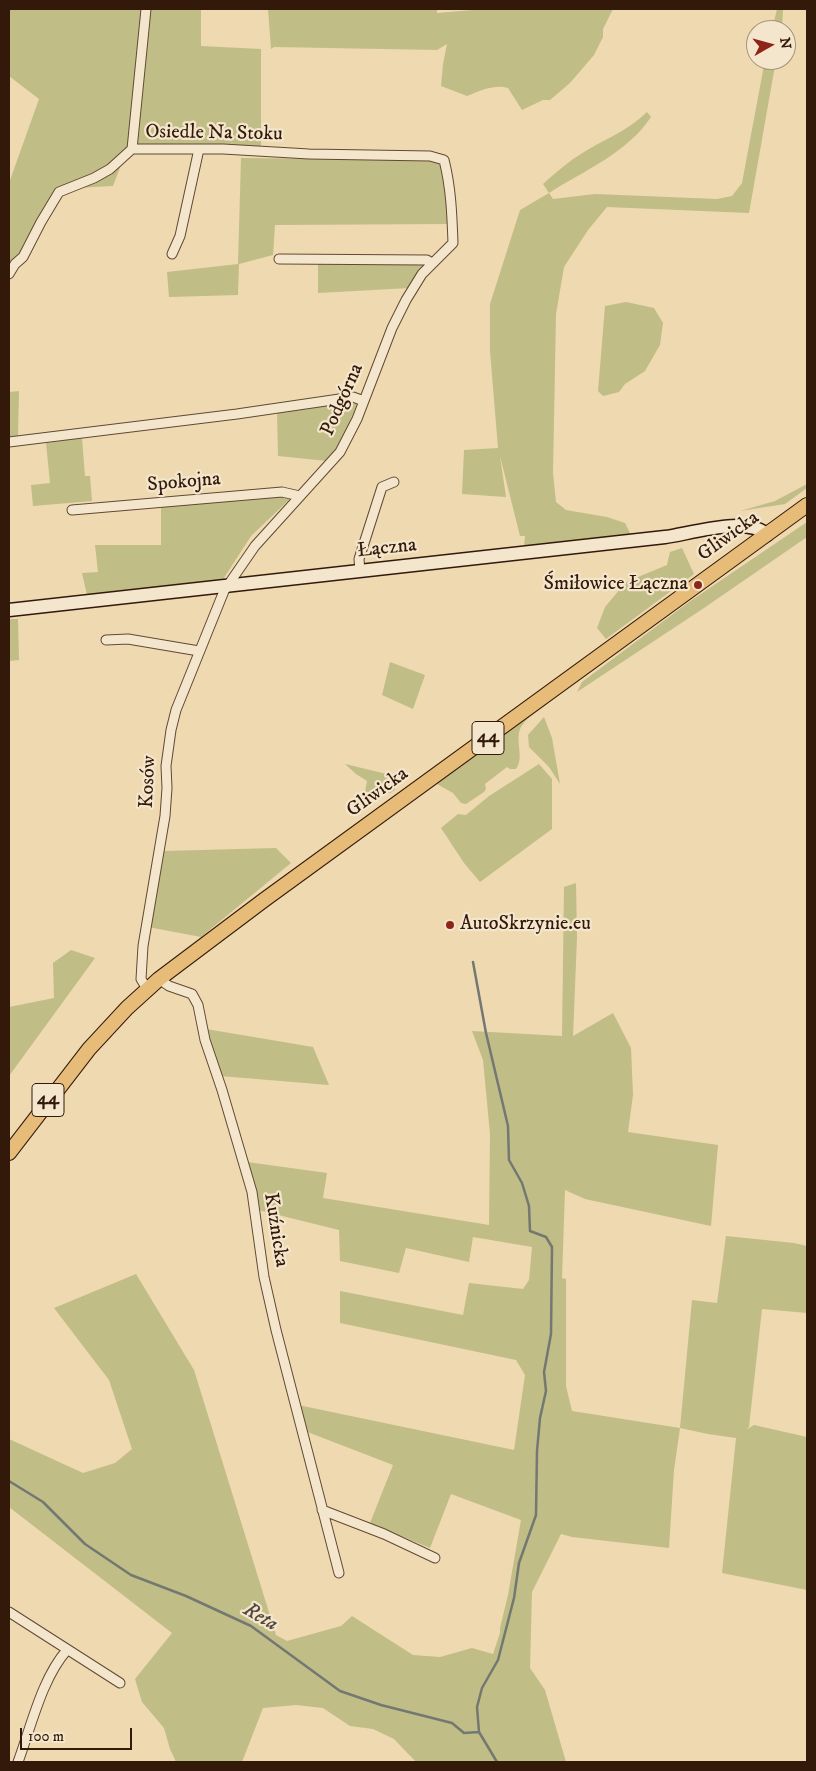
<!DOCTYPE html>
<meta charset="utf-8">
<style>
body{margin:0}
#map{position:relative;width:816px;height:1771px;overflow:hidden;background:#eed9b1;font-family:"IM FELL DW Pica",serif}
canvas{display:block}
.frame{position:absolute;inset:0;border:10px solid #32190a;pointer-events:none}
.north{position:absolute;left:746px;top:20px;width:50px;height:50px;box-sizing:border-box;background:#f4e6cc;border:1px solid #a6947e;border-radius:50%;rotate:83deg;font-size:14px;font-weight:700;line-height:20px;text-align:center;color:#32190a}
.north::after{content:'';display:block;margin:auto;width:18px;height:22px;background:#8f2418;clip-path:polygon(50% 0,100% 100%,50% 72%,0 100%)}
.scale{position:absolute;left:20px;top:1728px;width:112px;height:22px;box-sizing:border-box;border:2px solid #32190a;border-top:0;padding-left:6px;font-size:15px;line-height:18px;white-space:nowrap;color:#32190a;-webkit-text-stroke:4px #f4e6cc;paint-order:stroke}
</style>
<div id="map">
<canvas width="816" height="1771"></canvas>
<div class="frame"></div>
<div class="north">N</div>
<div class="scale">100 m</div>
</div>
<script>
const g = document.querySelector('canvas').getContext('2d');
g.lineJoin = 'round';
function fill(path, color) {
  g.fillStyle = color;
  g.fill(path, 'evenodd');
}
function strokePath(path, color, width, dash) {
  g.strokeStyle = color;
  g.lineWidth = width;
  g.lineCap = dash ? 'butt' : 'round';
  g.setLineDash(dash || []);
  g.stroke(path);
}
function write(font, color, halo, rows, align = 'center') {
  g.font = font + ' "IM FELL DW Pica",serif';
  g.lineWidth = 4.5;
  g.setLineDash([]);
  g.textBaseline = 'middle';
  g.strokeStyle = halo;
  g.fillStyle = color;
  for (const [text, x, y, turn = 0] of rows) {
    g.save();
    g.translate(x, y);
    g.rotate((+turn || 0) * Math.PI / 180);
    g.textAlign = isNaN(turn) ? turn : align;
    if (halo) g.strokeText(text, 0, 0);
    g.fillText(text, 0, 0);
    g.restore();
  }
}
fill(new Path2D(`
 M9 9H215H201V46L261 49V148L136 145 148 29 140 27 131 112V139L113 186 57 189 33 244 9 269V183L39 99 9 76Z
 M268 9H437V13L485 9H613L603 29V37L594 55 570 83 550 100H543L522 110 508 88C494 84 480 91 467 96L441 86 443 64 447 44 437 50 274 47 271 49Z
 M777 9H783L782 30H772Z
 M765 60H776L749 213 607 207 588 230 564 267 556 314 553 473 556 502 566 510 607 517 625 523 631 535 524 547 525 536H520L500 456 506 497 462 494 464 450 498 448 490 351V304L520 210 549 193 543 184C556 172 569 161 584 152 605 139 629 130 647 112L651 117C627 153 585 170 549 193L553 199 595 194 717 199 732 196 742 183Z
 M241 158 436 160 443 166 450 224 275 225 273 255 239 264 238 295 169 297 167 272 238 264Z
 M318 264 426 265 410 288 318 293Z
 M626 302 654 308 663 323 660 345 645 371 625 384 619 392 603 396 598 391 605 306Z
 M19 391 18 436 9 437V392Z
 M348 401 357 404 337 453 327 461 278 456 277 412Z
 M82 438 85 476H90L92 501 33 506 31 485 50 483 46 443Z
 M807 484V488L785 504 740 511 775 501Z
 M281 496 290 499 251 536 222 581 87 595 82 573 98 572 95 545H161V506Z
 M807 522V537L704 608 577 692 582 682 689 602Z
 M682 548 694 574 606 639 597 628 605 607 626 582 667 565 670 552Z
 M9 619H18L19 660 9 661Z
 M390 662 425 675 413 709 382 695Z
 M547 702 548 703C539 710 527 717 521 727 514 740 525 757 516 769H510L507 767 485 784 486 789 484 792 466 804 461 803 453 793 437 784V782Z
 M544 717 552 738 560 784 549 767 529 747 528 735Z
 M345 764 391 775 395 790 390 793 365 792 367 781 356 774Z
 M539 764 552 779V829L480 882 464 863 441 828 458 814 466 815 489 796Z
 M276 848 291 863 201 937 148 927 157 856 164 851Z
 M576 883 577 938 573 1036 613 1013 631 1048 633 1095 628 1132 718 1145 711 1226 585 1199 565 1190 562 1278 566 1279V1386L572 1411 680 1428 692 1300 717 1303 726 1236 794 1243 807 1246V1313L762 1309 749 1427 746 1430 754 1425 807 1437V1590L722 1573 736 1438 708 1434 680 1428 674 1470 669 1548 572 1537 561 1534 532 1592 530 1668 545 1690 566 1762H416L394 1739 373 1729 350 1726 323 1708 296 1705 263 1708 242 1762H176L170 1749 164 1728 142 1702 135 1679 172 1633 9 1507V1439L83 1473 115 1463 132 1449 109 1380 54 1308 136 1274 194 1370 276 1635 287 1641 341 1626 352 1616 413 1655 440 1657 472 1648 493 1654 500 1633V1628L508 1595 521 1520 451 1494 430 1548 370 1523 393 1465 305 1431 298 1405 514 1450 525 1375 516 1360 340 1323V1291L463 1315 469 1283 523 1289 529 1280 532 1247 473 1237 469 1262 406 1248 399 1273 340 1261 339 1230 258 1210 247 1162 327 1173 323 1198 489 1225 490 1134 483 1060 472 1031 562 1036 564 887Z
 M71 950 95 958 9 1076V1007L54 998 53 963Z
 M206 1029 313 1047 329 1085 220 1076Z`), '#c1bd86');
strokePath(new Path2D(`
 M473 962 486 1033 508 1126 509 1160 522 1183 529 1206 530 1231 546 1237 552 1247 551 1334 544 1372 546 1391 540 1418 537 1451 536 1515 519 1563 514 1598 498 1660 482 1688 477 1707 479 1732 497 1762
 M9 1481 43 1502 85 1544 131 1575 186 1596 251 1626 340 1691 381 1705 452 1723 464 1733 479 1732`), '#737872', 2.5);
const street = new Path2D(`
 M132 149 146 9
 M172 254 180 236 199 149
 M279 259 427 260 432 263
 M9 274 15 264 23 257 41 222 59 192 94 178 110 169 132 149H223L309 154 430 156 444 160C451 187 452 215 453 243L422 274 406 300 392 328 357 419 340 452 255 546 224 591 176 710 171 730 166 766 167 788 165 816 143 946 141 979 147 989
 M9 442 237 414 353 397 364 401
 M72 510 282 492 300 496
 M360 571 359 559 382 487 394 482
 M106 640 128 639 199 651
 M159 979 169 986 192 994 198 1005 205 1040 222 1090 252 1192 264 1277 276 1330 339 1573
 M322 1510 384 1534 435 1558
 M9 1612 120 1683
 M18 1762C31 1727 42 1678 67 1650`);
const secondary = new Path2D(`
 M9 610 665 537C689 534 749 515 767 535`);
const primary = new Path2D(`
 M9 1153 89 1049 127 1008 159 979 264 900 807 505`);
strokePath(street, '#614934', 11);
strokePath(secondary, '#32190a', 15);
strokePath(primary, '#32190a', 16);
strokePath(street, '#f4e6cc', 9);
strokePath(secondary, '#f4e6cc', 12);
strokePath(primary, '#e7bc78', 14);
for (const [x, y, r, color] of [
 [698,585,5,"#8f2418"],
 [450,925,5,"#8f2418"]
]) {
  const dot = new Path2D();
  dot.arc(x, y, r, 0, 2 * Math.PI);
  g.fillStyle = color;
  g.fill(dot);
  strokePath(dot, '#f4e6cc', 2);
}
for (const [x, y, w] of [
 [488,738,32],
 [48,1100,32]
]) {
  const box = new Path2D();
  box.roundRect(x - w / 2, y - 16.5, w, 33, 4);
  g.fillStyle = '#f4e6cc';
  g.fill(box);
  strokePath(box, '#32190a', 1);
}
write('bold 19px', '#32190a', null, [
 ["44",488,738],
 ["44",48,1100]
]);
write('20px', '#32190a', '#f4e6cc', [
 ["Osiedle Na Stoku",214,134,1],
 ["Podgórna",343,400,-66],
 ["Spokojna",184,483,-5],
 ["Gliwicka",729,537,-36],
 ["Łączna",387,549,-6],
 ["Kosów",149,782,-87],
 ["Gliwicka",378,793,-36],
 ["Kuźnicka",275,1230,81]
]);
write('20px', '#32190a', '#f4e6cc', [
 ["Śmiłowice Łączna",688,585],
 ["AutoSkrzynie.eu",460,925,"left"]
], 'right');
write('italic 21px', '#53483e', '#f4e6cc', [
 ["Reta",260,1618,30]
]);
</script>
